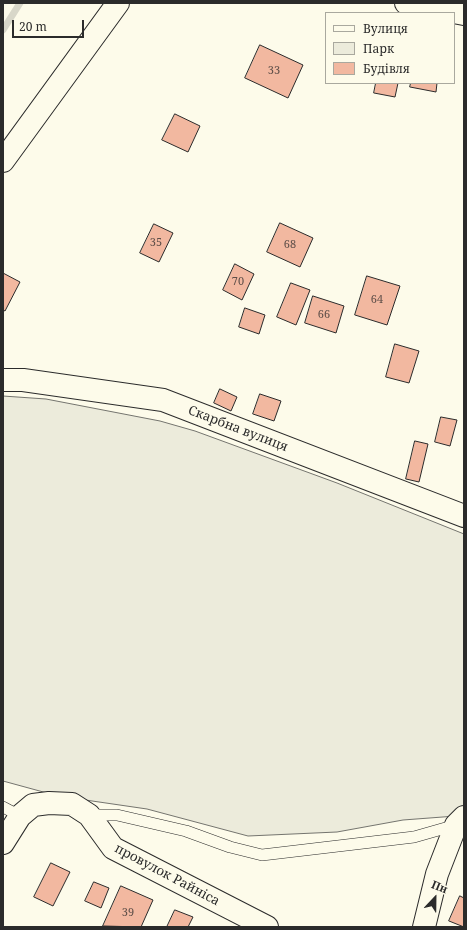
<!DOCTYPE html>
<meta charset="utf-8">
<style>
body{margin:0}
#map{position:relative;width:467px;height:930px;overflow:hidden;background:#fdfbea;font-family:"Noto Serif",serif}
canvas{display:block}
.frame{position:absolute;inset:0;border:4px solid #2b2b2b;pointer-events:none}
.legend{position:absolute;left:325px;top:12px;width:130px;height:72px;box-sizing:border-box;background:#fdfbea;border:1px solid #a9a89e;margin:0;padding:5px 7px;list-style:none;font-size:12px;color:#2b2b2b}
.legend li{display:flex;align-items:center;gap:8px;height:20px}
.legend b{width:20px;border:1px solid #a9a89e}
.north{position:absolute;left:415px;top:878px;width:40px;height:40px;-webkit-text-stroke:3px #fdfbea;paint-order:stroke;rotate:22deg;font-size:11px;font-weight:700;line-height:16px;text-align:center;color:#2b2b2b}
.north::after{content:'';display:block;margin:auto;width:14px;height:18px;background:#2b2b2b;clip-path:polygon(50% 0,100% 100%,50% 72%,0 100%)}
.scale{position:absolute;left:12px;top:20px;width:72px;height:18px;box-sizing:border-box;border:2px solid #2b2b2b;border-top:0;padding-left:5px;font-size:12px;line-height:14px;white-space:nowrap;color:#2b2b2b;-webkit-text-stroke:3px #fdfbea;paint-order:stroke}
</style>
<div id="map">
<canvas width="467" height="930"></canvas>
<div class="frame"></div>
<ul class="legend">
<li><b style="height:5px;background:#fdfbea"></b>Вулиця</li>
<li><b style="height:11px;background:#ecebdb"></b>Парк</li>
<li><b style="height:11px;background:#f2b8a0"></b>Будівля</li>
</ul>
<div class="north">Пн</div>
<div class="scale">20 m</div>
</div>
<script>
const g = document.querySelector('canvas').getContext('2d');
g.lineJoin = 'round';
function fill(path, color) {
  g.fillStyle = color;
  g.fill(path, 'evenodd');
}
function strokePath(path, color, width, dash) {
  g.strokeStyle = color;
  g.lineWidth = width;
  g.lineCap = dash ? 'butt' : 'round';
  g.setLineDash(dash || []);
  g.stroke(path);
}
function write(font, color, halo, rows, align = 'center') {
  g.font = font + ' "Noto Serif",serif';
  g.lineWidth = 3;
  g.setLineDash([]);
  g.textBaseline = 'middle';
  g.strokeStyle = halo;
  g.fillStyle = color;
  for (const [text, x, y, turn = 0] of rows) {
    g.save();
    g.translate(x, y);
    g.rotate((+turn || 0) * Math.PI / 180);
    g.textAlign = isNaN(turn) ? turn : align;
    if (halo) g.strokeText(text, 0, 0);
    g.fillText(text, 0, 0);
    g.restore();
  }
}
const green = new Path2D(`
 M3 396 46 399 160 421 195 431 337 483 464 534V805L456 816 403 820 337 832 248 836 147 809 58 796 3 781Z`);
fill(green, '#ecebdb');
strokePath(green, '#74746e', 1);
strokePath(new Path2D(`
 M3 30 20 3`), '#d8d7c9', 7);
const building = new Path2D(`
 M260 45 303 65 288 98 245 78Z
 M376 83H398L395 97 374 93Z
 M411 83H437L436 92 410 87Z
 M175 114 200 126 188 152 162 140Z
 M280 223 313 238 300 267 267 252Z
 M154 224 173 233 159 262 140 253Z
 M235 264 254 274 242 300 223 290Z
 M3 273 20 282 5 311 3 310Z
 M367 276 400 286 387 325 355 315Z
 M291 283 310 290 296 325 277 317Z
 M313 296 344 306 336 333 305 323Z
 M245 308 265 315 259 334 239 327Z
 M395 344 419 351 409 383 386 377Z
 M220 389 237 397 231 411 214 403Z
 M260 394 281 401 274 421 253 414Z
 M441 417 457 420 450 446 435 442Z
 M415 441 428 444 419 482 406 479Z
 M51 863 70 872 53 906 34 897Z
 M94 882 109 888 101 908 85 901Z
 M121 886 153 900 141 927 103 926Z
 M460 896 464 898V927L449 921Z
 M175 910 193 917 188 927H167Z`);
fill(building, '#f2b8a0');
strokePath(building, '#2b2b2b', 1);
const lane = new Path2D(`
 M3 807 20 816
 M89 815H117L186 831 230 847 262 855 414 837 456 825`);
const street = new Path2D(`
 M406 3 464 14
 M3 161 118 3
 M3 380H23L163 400 464 516
 M3 843 20 816 33 805 49 803 72 804 89 815 113 848 267 927
 M424 927 437 874 456 825 464 817`);
strokePath(lane, '#2b2b2b', 12);
strokePath(street, '#2b2b2b', 24);
strokePath(lane, '#fdfbea', 11);
strokePath(street, '#fdfbea', 22);
write('11px', '#5d4e48', null, [
 ["33",274,71],
 ["35",156,243],
 ["68",290,245],
 ["70",238,282],
 ["64",377,300],
 ["66",324,315],
 ["39",128,913]
]);
write('13px', '#2b2b2b', '#fdfbea', [
 ["Скарбна вулиця",238,429,21],
 ["провулок Райніса",167,875,28]
]);
</script>
